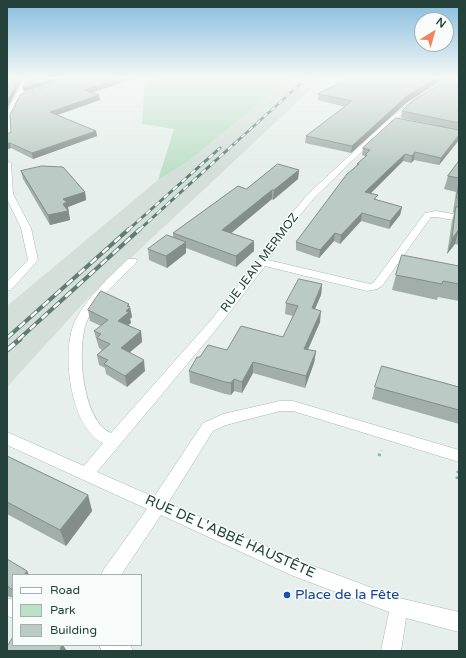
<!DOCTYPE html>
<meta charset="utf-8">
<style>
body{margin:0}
#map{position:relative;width:466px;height:658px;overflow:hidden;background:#e6efeb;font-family:"Varela Round",sans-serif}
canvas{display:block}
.frame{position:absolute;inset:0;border:8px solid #24423a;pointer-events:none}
.legend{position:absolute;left:12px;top:574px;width:130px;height:72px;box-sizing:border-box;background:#f7fbf9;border:1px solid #a3b1ad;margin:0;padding:5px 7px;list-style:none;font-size:12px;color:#24423a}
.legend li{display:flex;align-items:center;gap:8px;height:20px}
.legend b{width:20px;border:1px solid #a3b1ad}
.north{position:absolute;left:414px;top:12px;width:40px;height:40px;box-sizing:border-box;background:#f7fbf9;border:1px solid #a3b1ad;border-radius:50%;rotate:37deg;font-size:11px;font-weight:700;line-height:16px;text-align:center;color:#24423a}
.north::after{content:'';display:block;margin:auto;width:14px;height:18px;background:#f4845f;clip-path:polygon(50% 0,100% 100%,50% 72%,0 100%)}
</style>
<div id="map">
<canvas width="466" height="658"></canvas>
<div class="frame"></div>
<ul class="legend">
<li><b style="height:5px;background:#fff"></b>Road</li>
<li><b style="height:11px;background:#bfe0c8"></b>Park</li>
<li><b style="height:11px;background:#bbcac4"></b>Building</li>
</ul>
<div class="north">N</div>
</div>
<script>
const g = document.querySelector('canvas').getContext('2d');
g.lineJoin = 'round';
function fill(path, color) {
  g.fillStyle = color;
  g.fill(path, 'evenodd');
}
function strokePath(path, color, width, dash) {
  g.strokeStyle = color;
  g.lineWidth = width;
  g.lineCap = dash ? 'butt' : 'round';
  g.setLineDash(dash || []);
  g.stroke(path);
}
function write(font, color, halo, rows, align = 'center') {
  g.font = font + ' "Varela Round",sans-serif';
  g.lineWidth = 3;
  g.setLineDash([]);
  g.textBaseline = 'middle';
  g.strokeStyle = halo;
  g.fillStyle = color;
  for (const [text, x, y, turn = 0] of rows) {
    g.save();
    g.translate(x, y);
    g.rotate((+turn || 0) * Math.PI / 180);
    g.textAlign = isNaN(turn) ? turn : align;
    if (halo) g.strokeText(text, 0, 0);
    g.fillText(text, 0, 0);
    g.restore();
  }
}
fill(new Path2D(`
 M292 77H324L89 297 7 387V306L158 180 186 163Z`), '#d4dfda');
fill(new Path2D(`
 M167 77H292L186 163 158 180 174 129 142 124 145 81Z`), '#bfe0c8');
const minor = new Path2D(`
 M24 77H30L10 119 11 137 7 139V112Z
 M421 95 426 96 393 121 314 198 286 232 268 260 370 284 374 282 425 213 436 211 459 215V221L436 217H431L382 286 377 289 367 291 265 266 219 326 97 472 154 497 203 423 223 414 280 401H293L459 450V462L293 411H280L226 425 213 431 168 503 300 561 399 598 459 612V632L406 618 401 651H381L389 612 291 575 161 515 121 575H101L104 569 147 509 7 445V432L84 466 103 443C70 428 60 349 76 319 88 296 110 277 128 259H136L137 261 136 263C121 278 94 302 87 321 76 347 82 421 111 433L211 320 258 260 279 229 308 194 389 119Z
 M7 161 11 163 13 194 31 228 38 260 11 290 7 291V282L28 260 21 228 7 199Z
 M7 598 13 600V618L7 616Z
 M99 645H130L133 651H102Z`);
strokePath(minor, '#a8b8b2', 1);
strokePath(new Path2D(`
 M379 456 381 450
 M457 479 458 471`), '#86b3a5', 3, [2.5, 3.5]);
fill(minor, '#fff');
const railFar3 = new Path2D(`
 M234 144 308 77`);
const railFar2 = new Path2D(`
 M128 230 220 148
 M139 230 235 143`);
const railFar1 = new Path2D(`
 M7 338 129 229
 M18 340 140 229`);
const rail = new Path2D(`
 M7 350 20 339`);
strokePath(railFar3, '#5f7d75', 2.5);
strokePath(railFar2, '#5f7d75', 3);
strokePath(railFar1, '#5f7d75', 4);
strokePath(rail, '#5f7d75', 5);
strokePath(railFar3, '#f7fbf9', 1.5, [5]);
strokePath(railFar2, '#f7fbf9', 2, [6]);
strokePath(railFar1, '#f7fbf9', 2.5, [8]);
strokePath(rail, '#f7fbf9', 3.5, [10]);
fill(new Path2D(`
 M77 77H138L91 93 99 95 100 100 57 115 96 131 97 136 33 159 11 148 7 149 11 132Z
 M352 77H447L406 103 351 153 305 143 306 136 346 107 318 100V94Z
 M459 77V140L439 165 414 160 411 163 403 161 371 193 377 200 402 207 400 215 389 229 361 221 340 244 334 241 319 258 296 250V242L357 165V164L365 157V156L362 155 363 148 430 124 401 118 402 111Z
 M459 161V245L455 244 447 254 452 221 454 213 453 212 456 192 444 189 448 176Z
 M299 170 298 179 273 200 272 199 231 233 254 241V251L236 267 186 248V253L167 268 149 260 148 249 173 237V233L246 189Z
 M21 171 85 192 86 200 68 207 70 220 50 225 23 179Z
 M459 266V301L438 297 437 300 392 290 396 275Z
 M322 284 321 295 315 309 320 322 308 350 316 351 314 363 305 388 253 373 242 393 234 391 231 395 225 394 190 383 189 371 200 357 227 350 283 337 293 316 285 314 286 303Z
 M129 304V306L130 307 132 317 130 319 131 323 128 325 141 331 142 342 130 352 145 371 127 387 106 374 105 368 99 365 97 355 102 350 99 348 94 331 101 326 90 321 88 310Z
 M375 387H459V424L372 399Z
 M7 456 88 495 92 511 66 546 7 514Z
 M7 559 27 571 29 575H13V598L7 596Z`), '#a1aea9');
fill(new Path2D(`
 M20 77H23L7 109V102Z
 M58 77H72L24 92 23 88Z
 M125 77H138L85 95 84 90Z
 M439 77H447L406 103 351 153 352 146 407 96Z
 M99 95 100 100 51 117 50 112Z
 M96 131 97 136 33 159 32 153Z
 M459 135V140L439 165 441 158Z
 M7 143H10L11 148 7 149Z
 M415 152 414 160 411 163 412 156Z
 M405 154 403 161 364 200 365 192Z
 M299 170 298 179 273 200 274 190Z
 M272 190V199L223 240 222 230Z
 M85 192 86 200 68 207 70 220 50 225 48 215 63 204V199Z
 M402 207 400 215 389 229 390 221Z
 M362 213 361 221 340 244 341 235Z
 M459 229 455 244 447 254 452 239Z
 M335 233 334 241 319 258 320 250Z
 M254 241V251L236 267V256Z
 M186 242V253L167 268 166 256Z
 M322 284 321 295 310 320 312 308Z
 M129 304V308L130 307 132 317 130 319 131 323 120 331 118 321 126 311 127 306Z
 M321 311 320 322 303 360 304 349Z
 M141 331 142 342 123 358 121 348Z
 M316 351 314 363 305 388 306 376Z
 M144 360 145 371 127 387 125 376Z
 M253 362V373L242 393V382Z
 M234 379V391L231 395V383Z
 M88 495 92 511 66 546 60 530Z
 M27 571 29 575H24Z
 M62 645H63L67 651H61L60 649Z`), '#838d89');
const building = new Path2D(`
 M7 77H20L7 102Z
 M28 77H58L23 88Z
 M77 77H125L84 90 99 95 50 112 96 131 32 153 10 143H7V134L11 132 10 115 20 95Z
 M352 77H439L407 96 352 146 306 136 352 101 318 94Z
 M451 77H459V123L402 111 413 101Z
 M396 118 459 130V135L441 158 415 152 412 156 405 154 365 192 378 195 374 199 402 207 390 221 362 213 341 235 335 233 320 250 296 242 347 174 359 164H357L367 155H365L370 150 363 148Z
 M459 161V178L448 176Z
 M278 164 299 170 274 190H272L222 230 254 241 236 256 173 233 238 186 246 189Z
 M42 166 63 167 85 192 63 199 67 202 63 204 68 211 48 215 21 171Z
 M459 181V199L457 198Z
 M456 207H459V229L452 239Z
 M167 235 186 242 166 256 148 249Z
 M402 255 459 266V284L443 281 442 284 396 275Z
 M299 279 322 284 312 308 321 311 304 349 316 351 306 376 253 362 242 382 234 379 231 383 225 382 189 371 197 357H200L208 345 227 350 241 326 283 337 298 306 286 303Z
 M101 291 129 304 127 306 130 307 126 311 129 312 118 321 141 331 121 348 144 360 125 376 104 364 108 360 97 355 110 344 97 338 101 334 94 331 108 320 88 310Z
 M382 366 459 387V410L375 387Z
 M7 456 88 495 60 530 7 502Z
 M7 559 27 571 24 575H13L12 590 7 585Z
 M13 637V645H62L60 649 64 651H7V647Z`);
fill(building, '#bbcac4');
strokePath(building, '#838d89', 1);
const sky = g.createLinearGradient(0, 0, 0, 169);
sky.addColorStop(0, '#84bce0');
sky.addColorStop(0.46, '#f4f8f6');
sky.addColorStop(1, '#f4f8f600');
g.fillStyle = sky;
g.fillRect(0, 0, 466, 169);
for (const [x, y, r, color] of [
 [287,595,4,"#1a4fb4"]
]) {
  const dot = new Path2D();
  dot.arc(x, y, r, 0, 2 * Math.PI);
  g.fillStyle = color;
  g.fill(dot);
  strokePath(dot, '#f7fbf9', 1.5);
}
write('12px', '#24423a', '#f7fbf9', [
 ["RUE JEAN MERMOZ",260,263,-53]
]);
write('14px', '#24423a', '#f7fbf9', [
 ["RUE DE L'ABBÉ HAUSTÊTE",230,537,24]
]);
write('14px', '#164399', '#f7fbf9', [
 ["Place de la Fête",295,595]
], 'left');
</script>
